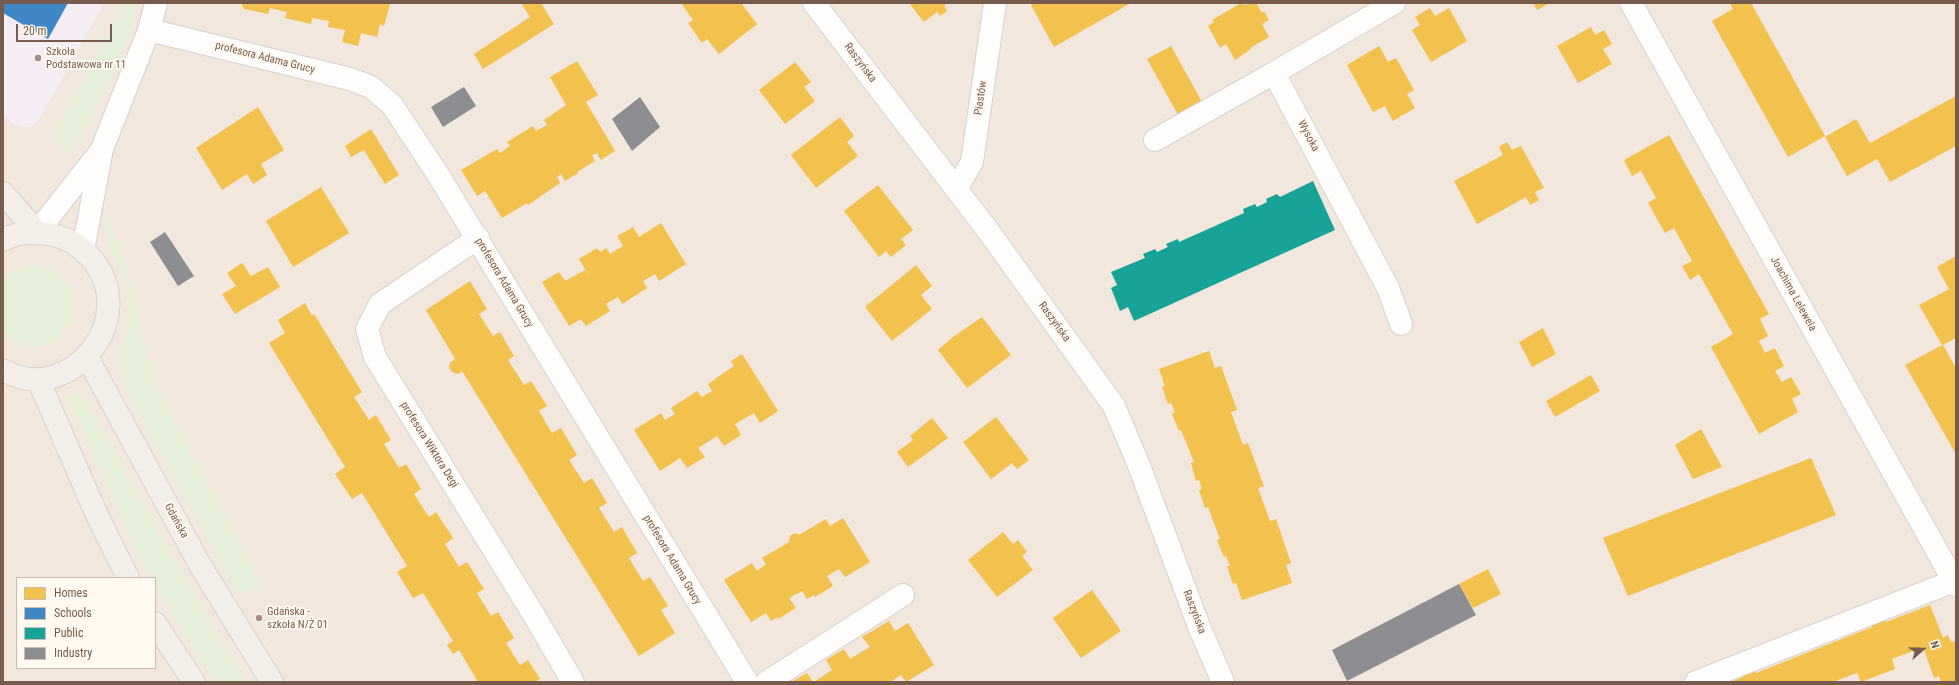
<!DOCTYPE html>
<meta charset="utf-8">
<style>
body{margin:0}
#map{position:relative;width:1959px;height:685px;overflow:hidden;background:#f8f4ee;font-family:"Roboto Condensed",sans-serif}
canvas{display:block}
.frame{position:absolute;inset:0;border:4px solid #775c4d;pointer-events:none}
.legend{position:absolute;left:16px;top:577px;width:140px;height:92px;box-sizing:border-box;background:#fff9f0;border:1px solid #c9baaf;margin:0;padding:5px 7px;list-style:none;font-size:12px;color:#775c4d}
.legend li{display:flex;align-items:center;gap:8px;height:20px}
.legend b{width:20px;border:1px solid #c9baaf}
.north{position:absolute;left:1903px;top:629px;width:40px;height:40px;-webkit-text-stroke:3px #fff9f0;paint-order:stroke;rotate:70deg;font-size:11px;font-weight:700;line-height:16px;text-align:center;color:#775c4d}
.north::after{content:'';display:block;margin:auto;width:14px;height:18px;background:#775c4d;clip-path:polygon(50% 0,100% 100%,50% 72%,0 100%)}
.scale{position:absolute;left:16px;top:24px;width:96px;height:18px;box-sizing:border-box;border:2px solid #775c4d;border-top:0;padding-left:5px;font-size:12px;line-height:14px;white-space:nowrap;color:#775c4d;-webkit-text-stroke:3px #fff9f0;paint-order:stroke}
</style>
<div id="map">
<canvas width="1959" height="685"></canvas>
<div class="frame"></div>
<ul class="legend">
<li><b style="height:11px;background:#f2c14e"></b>Homes</li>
<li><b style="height:11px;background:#3f88c5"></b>Schools</li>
<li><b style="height:11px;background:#17a398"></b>Public</li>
<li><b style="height:11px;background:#8d8d92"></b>Industry</li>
</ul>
<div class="north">N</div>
<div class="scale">20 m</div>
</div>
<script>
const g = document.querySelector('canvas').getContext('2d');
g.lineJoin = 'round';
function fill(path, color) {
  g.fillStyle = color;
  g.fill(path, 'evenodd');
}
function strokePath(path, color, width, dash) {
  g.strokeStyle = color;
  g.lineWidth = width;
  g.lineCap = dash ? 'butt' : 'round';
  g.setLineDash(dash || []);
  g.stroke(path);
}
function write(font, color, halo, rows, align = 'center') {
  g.font = font + ' "Roboto Condensed",sans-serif';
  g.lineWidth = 4;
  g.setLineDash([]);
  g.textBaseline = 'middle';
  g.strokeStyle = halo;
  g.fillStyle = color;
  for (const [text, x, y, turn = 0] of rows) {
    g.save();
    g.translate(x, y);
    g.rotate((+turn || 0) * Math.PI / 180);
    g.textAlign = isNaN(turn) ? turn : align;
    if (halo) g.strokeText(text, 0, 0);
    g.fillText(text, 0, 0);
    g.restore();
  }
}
fill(new Path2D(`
 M3 3H1956V682H3ZM17 578H155V668H17Z`), '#f1e7dc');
fill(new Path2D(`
 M3 3H104L39 120 32 127H22L13 124 3 113Z`), '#f5ecf4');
fill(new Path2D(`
 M124 3H138C131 41 114 75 95 108 87 123 79 139 68 153L59 142 58 127Z
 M106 210 129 279 152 379 258 579V587C250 593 245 594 236 591L134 405C129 393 124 380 123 367 120 343 133 318 128 294 122 260 101 246 106 210Z
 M40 266C114 289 51 383 3 330V282C12 270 25 267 40 266Z
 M81 393 219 641 247 682H216L199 658 155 585V578H151L149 575 117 509 68 398Z`), '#e5eed9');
fill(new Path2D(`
 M241 3H389L390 4 384 26 380 24 377 37 361 33 358 46 342 42 345 30 328 27 329 21 312 18 311 24 285 18 287 12 270 8 268 14 244 9Z
 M521 3H541L554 24 483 69 474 54 530 17Z
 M681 3H741L757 24 719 54 707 39 702 43 688 23 693 20Z
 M909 3H948L944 6 947 11 940 16 937 12 924 22Z
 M1033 3H1131L1054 47 1031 5Z
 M1241 3 1244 5 1256 3 1262 13 1264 11 1269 20 1262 24 1269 37 1250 48 1251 49 1235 60 1226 44 1220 48 1208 26 1214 22 1212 20Z
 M1533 3H1550L1537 10Z
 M1730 3H1751L1825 136 1788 157 1712 21 1733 9Z
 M1430 8 1435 16 1449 8 1467 41 1431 62 1412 30 1420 25 1415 17Z
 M1591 27 1595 35 1604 30 1612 44 1603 49 1612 64 1578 83 1557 46Z
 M1171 46 1202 102 1178 115 1147 59Z
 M1379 46 1388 62 1396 58 1414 90 1407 94 1415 108 1393 121 1385 106 1373 112 1347 65Z
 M577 61 598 95 586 102 615 151 601 160 597 153 592 155 595 161 577 172 578 173 565 181 561 174 557 177 560 183 528 205 527 203 502 218 485 191 477 196 461 170 497 149 500 153 510 146 507 142 533 126 536 131 547 125 544 120 566 105 550 77Z
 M795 62 811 82 804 87 815 101 785 124 759 90Z
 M1956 96V146L1890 182 1877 159 1847 176 1825 137 1856 119 1870 143Z
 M258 107 284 150 261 164 267 175 253 184 247 174 222 190 196 148Z
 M840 117 854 136 847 142 858 156 816 188 791 155Z
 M371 129 399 175 385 184 364 150 351 157 345 146Z
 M1669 135 1769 314 1760 319 1768 336 1759 341 1765 353 1775 348 1784 366 1775 371 1782 382 1791 377 1801 394 1792 399 1798 412 1759 434 1711 347 1733 334 1699 274 1690 280 1682 266 1692 261 1674 228 1665 233 1648 203 1656 198 1641 171 1632 176 1624 160Z
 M1507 142 1512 150 1521 146 1544 188 1535 192 1539 200 1530 205 1526 197 1477 224 1454 181 1503 155 1499 147Z
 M878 185 913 230 901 239 906 245 891 257 886 251 879 257 844 211Z
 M321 187 349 233 293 267 266 221Z
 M661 223 686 264 659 281 655 274 643 281 647 288 622 304 618 297 606 304 610 311 586 326 581 319 569 326 542 282 559 272 565 281 585 270 589 276 579 259 597 248 600 252 606 248 610 254 623 246 617 236 633 227 639 237Z
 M1956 256V338L1943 345 1956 368V454L1905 365 1942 345 1919 305 1949 289 1937 267Z
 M242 263 251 276 268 267 280 287 235 314 222 294 236 286 227 273Z
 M916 265 932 286 921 295 932 309 892 341 865 307Z
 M470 281 487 309 479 314 493 336 500 332 514 356 508 360 524 385 531 381 547 406 539 411 552 433 561 428 577 455 569 460 584 483 592 478 607 503 599 508 614 532 622 527 637 553 629 558 643 581 650 577 668 606 661 610 675 633 639 656 462 371 458 374 452 372 449 367 450 363 455 359 426 310Z
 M305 303 312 316 314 314 362 392 354 397 369 420 376 415 391 440 384 444 399 468 406 464 421 489 414 494 429 517 436 512 453 538 445 544 459 567 467 562 484 589 477 593 491 616 498 612 514 638 506 643 520 665 528 660 540 679 535 682H478L459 650 453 654 447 645 453 641 423 593 413 598 397 572 407 566 362 493 352 499 335 474 345 467 269 343 285 333 278 320Z
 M982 317 1011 355 967 388 938 350 953 337Z
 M1543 328 1556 354 1532 367 1519 342Z
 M1209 351 1215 368 1221 366 1237 410 1231 412 1243 445 1248 443 1264 486 1258 488 1270 521 1276 519 1291 563 1286 565 1292 583 1242 600 1236 583 1233 584 1227 566H1230L1226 556 1224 557 1217 540 1220 539 1208 507 1205 508 1199 490 1202 489 1199 480 1196 481 1191 463 1194 462 1181 430 1179 431 1172 414 1175 412 1171 403 1168 404 1162 387 1165 386 1159 369Z
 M742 354 778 411 760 423 754 413 735 424 741 435 724 446 717 436 698 448 705 457 687 468 680 458 660 471 634 430 661 413 665 420 675 414 671 408 697 391 702 397 712 391 708 384 734 366 731 361Z
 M1591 375 1600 391 1555 417 1546 401Z
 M996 417 1029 460 1017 469 1012 463 991 479 963 442Z
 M932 418 948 438 908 467 897 452 913 440 910 436Z
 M1701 429 1722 467 1693 479 1675 445Z
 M1811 458 1836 515 1628 596 1603 538Z
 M843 518 870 562 845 577 839 569 827 576 833 586 815 597 814 595 807 599 802 591 789 598 796 608 778 619V617L771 621 766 613 751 622 724 580 752 563 757 571 766 564 762 558 789 542 790 536 795 533 799 535 826 519 830 526Z
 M1003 532 1013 544 1018 540 1027 552 1022 556 1033 570 997 597 968 560Z
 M1488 569 1501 594 1473 608 1459 584Z
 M1092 590 1121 631 1081 658 1053 618Z
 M1930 605 1943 638 1948 635 1951 642 1956 641 1955 652 1956 682H1941L1939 676 1934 678 1923 647 1892 659 1895 669 1861 682 1857 673 1833 682H1731L1743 677V673L1752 668 1756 673 1872 627V624L1883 619 1886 622Z
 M889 621 895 631 908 623 934 665 906 682 901 675 892 681 893 682H814L832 670 826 660 844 649 850 659 870 647 862 637Z
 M807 673 813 682H791Z`), '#f2c14e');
fill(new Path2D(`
 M3 3H68L48 39 3 13Z`), '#3f88c5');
fill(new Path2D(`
 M1313 181 1335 230 1134 321 1128 307 1120 311 1111 288 1117 285 1111 272 1145 258 1143 254 1155 249 1157 252 1168 247 1166 244 1178 239 1179 242 1244 213 1243 209 1255 204 1257 207 1267 202 1266 199 1277 194 1280 197Z`), '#17a398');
fill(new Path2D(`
 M464 87 476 106 443 127 431 107Z
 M640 97 660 127 632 151 612 119Z
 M165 232 194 276 178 286 150 242Z
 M1459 584 1476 615 1347 681 1332 650Z`), '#8d8d92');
const minor = new Path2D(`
 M814 3 989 232 1114 406 1138 463 1200 629 1223 682
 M1394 3 1274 73 1388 288 1401 324
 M1631 3 1956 585
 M149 30 350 79 371 87 392 105 437 173 747 682
 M1155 140 1274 73
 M956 189 972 162 995 3
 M37 232 100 152
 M478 238 380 304 367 329 375 357 532 612 573 682
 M83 250 102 149 149 30 156 3
 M767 682 903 595
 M1696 682 1954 581`);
const major = new Path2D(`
 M3 193 37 232
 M3 240C19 231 36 232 53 235 68 238 81 247 91 258 143 319 68 408 3 370
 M87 357 200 565 272 682
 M38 379 96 513 128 578
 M155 623 194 682`);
strokePath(minor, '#d7d1cc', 24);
strokePath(major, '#d9d1cb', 24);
strokePath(minor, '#fefdfc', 22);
strokePath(major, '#f3eee7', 22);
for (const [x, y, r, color] of [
 [38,58,4,"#a49185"],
 [259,618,4,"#a49185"]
]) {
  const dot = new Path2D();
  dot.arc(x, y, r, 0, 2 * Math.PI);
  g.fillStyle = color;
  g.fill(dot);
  strokePath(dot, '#fff9f0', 1.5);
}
write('11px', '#775c4d', '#fff9f0', [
 ["Szkoła",46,52],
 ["Podstawowa nr 11",46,65],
 ["Gdańska -",267,612],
 ["szkoła N/Ż 01",267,625]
], 'left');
write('11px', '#775c4d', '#fff9f0', [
 ["profesora Adama Grucy",265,58,14],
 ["Raszyńska",860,63,53],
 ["Piastów",981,98,-82],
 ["Wysoka",1308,136,62],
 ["profesora Adama Grucy",504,283,59],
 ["Joachima Lelewela",1793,294,61],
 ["Raszyńska",1054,322,54],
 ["profesora Wiktora Degi",429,445,58],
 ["Gdańska",176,521,61],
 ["profesora Adama Grucy",672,560,59],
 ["Raszyńska",1194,612,69]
]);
</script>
